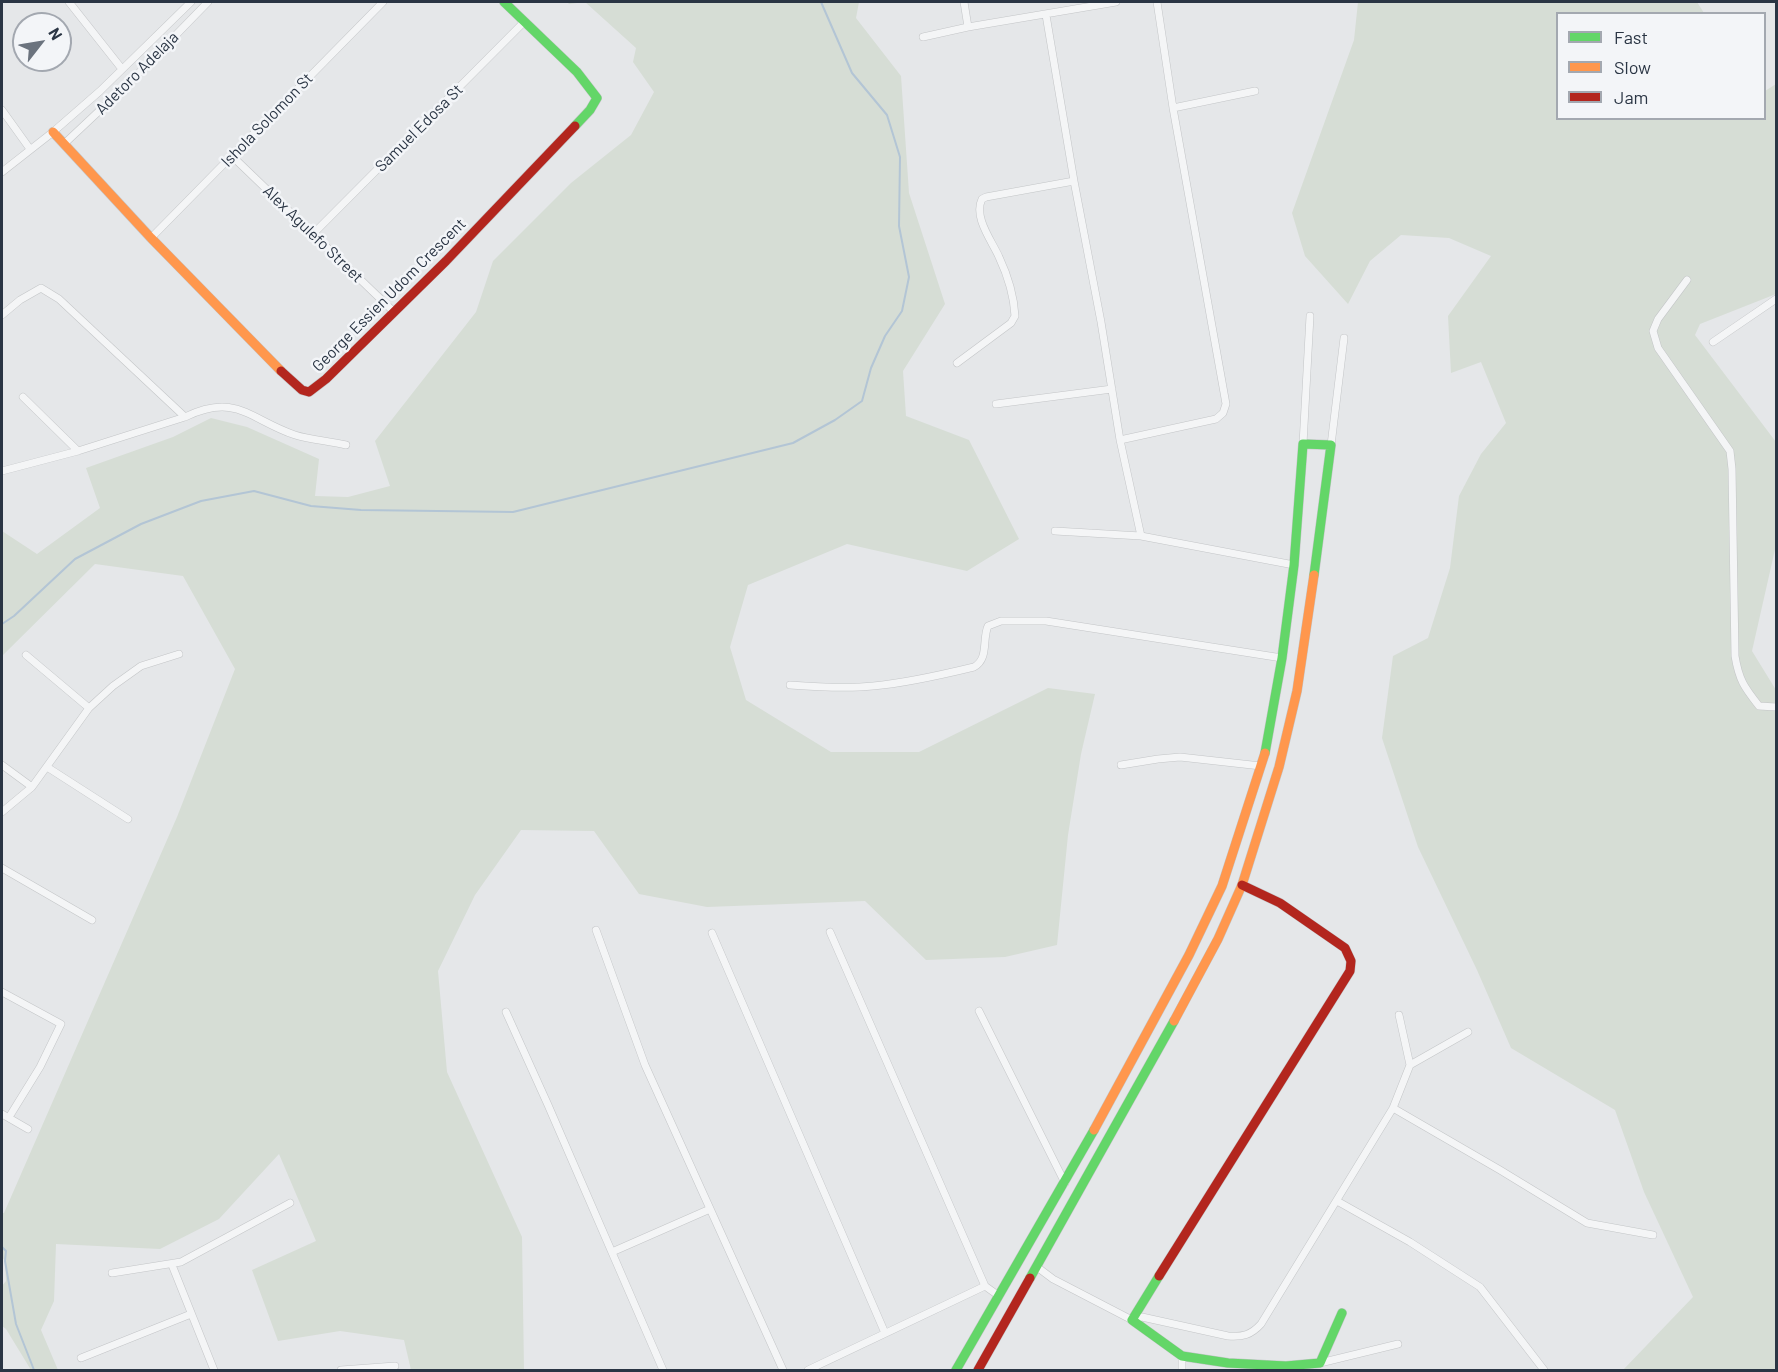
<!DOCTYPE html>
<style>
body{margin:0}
#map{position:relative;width:1778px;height:1372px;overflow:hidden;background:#e5e7e9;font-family:Barlow,sans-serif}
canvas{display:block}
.frame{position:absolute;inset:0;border:3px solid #2a3544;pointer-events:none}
.legend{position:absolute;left:1556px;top:12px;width:210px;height:108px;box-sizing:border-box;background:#f3f5f8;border:2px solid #a3a8b0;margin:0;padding:8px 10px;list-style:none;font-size:18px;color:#2a3544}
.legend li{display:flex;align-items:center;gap:12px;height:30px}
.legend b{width:30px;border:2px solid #a3a8b0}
.north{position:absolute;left:12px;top:12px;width:60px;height:60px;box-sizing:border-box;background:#f3f5f8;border:2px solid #a3a8b0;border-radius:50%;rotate:59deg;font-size:16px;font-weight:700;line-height:24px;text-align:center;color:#2a3544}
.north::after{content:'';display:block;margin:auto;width:21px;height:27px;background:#6b737e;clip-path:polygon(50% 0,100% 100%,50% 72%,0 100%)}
</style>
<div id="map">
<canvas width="1778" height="1372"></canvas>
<div class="frame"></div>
<ul class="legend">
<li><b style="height:8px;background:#63d668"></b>Fast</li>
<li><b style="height:8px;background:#ff974d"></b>Slow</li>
<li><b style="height:8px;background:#b3261e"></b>Jam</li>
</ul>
<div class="north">N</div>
</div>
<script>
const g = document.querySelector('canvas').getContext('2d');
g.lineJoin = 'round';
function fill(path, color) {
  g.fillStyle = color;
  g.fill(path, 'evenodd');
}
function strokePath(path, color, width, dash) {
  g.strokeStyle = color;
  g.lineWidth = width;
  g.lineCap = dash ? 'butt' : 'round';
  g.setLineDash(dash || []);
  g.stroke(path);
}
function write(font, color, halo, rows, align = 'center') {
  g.font = font + ' Barlow,sans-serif';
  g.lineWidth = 5;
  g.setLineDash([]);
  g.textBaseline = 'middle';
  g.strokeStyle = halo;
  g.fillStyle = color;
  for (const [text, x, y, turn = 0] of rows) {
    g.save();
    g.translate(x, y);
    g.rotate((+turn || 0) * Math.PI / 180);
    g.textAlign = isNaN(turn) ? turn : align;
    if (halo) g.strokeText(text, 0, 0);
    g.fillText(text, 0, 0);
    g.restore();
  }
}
fill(new Path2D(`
 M567 2H859L856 18 901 76 909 193 945 304 903 371 906 416 969 440 1019 539 967 571 847 544 748 585 730 647 746 700 831 752H919L1048 688 1095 694 1081 754 1068 835 1057 945 1005 957 926 960 865 901 707 907 639 894 594 831 521 830 475 895 438 971 447 1072 522 1237 524 1370H411L404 1340 340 1331 278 1341 252 1270 316 1241 279 1154 219 1219 160 1249 56 1244 54 1301 41 1330 58 1370H31L6 1329 2 1326V1286L6 1281 5 1261 2 1257V1213H4L177 817 235 669 183 576 95 564 2 656V531L37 554 100 508 86 468 173 437 211 418 247 427 319 459 315 496 348 497 390 486 375 441 476 312 493 261 571 183 631 135 654 92 633 62 636 48 585 2 569 4Z
 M1358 2H1697L1704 13 1558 14V118H1764L1765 91 1776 84V294L1700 324 1695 335 1776 442V545L1752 651 1776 690V1370H1623L1693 1297 1644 1192 1615 1110 1511 1048 1477 970 1418 847 1382 738 1393 656 1428 638 1450 568 1459 496 1481 454 1506 423 1481 362 1451 373 1448 316 1491 256 1449 238 1401 235 1370 261 1348 304 1305 256 1292 213 1354 40Z`), '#d6ddd5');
strokePath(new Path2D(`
 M2 624 14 616 75 559 141 524 201 501 254 491 311 506 361 510 513 512 793 443 835 420 862 401 871 368 885 336 902 311 909 277 899 226 900 157 887 115 852 73 821 2
 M2 1247 6 1251 5 1261 16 1324 34 1370`), '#b3c5d5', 2);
const street = new Path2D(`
 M69 2 122 69
 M964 2 968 27
 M1046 15 1074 181 1101 322 1120 440 1141 536
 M923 37 968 27 1116 2
 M1173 108 1255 91
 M2 110 30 149
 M64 144 131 81 208 2
 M232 156 393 311
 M2 172 53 132 100 91 191 2
 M313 234 524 22
 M151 238 383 2
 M1687 280 1658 319 1653 331 1658 348 1730 451 1732 469 1735 656C1739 680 1744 687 1759 706L1776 707
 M2 315 20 300 41 288 59 299 185 417C237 392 250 420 295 435 311 440 330 441 346 445
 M1713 342 1776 299
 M957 363 1011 323 1015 316C1014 297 1007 274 999 257 992 241 973 217 982 199L986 197 1074 181
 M23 397 78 451
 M996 404 1112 389
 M1120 440 1216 419 1223 413 1226 404 1173 108 1157 2
 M1303 444 1310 316
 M1331 445 1344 338
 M2 471 78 451 185 417
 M1055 531 1141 536 1294 565
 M26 655 89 708
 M790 685C817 687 846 689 873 686 907 683 941 675 974 667 989 659 982 639 988 626L1001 621H1046L1282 658
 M2 765 32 787
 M1121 765 1158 759 1180 757 1261 766
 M47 767 128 819
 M2 812 32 787 89 708 113 686 141 666 179 654
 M2 868 92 920
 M596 930 645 1065 783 1370
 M830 932 985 1286
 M712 933 885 1333
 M2 992 61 1024 40 1067 11 1114
 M979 1011 1065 1183
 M506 1012 548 1105 663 1370
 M1410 1065 1468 1032
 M1393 1108 1500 1170 1587 1223 1653 1235
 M2 1114 28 1129
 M1337 1201 1410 1242 1480 1287 1544 1370
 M612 1252 710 1209
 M172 1265 214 1370
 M1037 1267 1053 1279 1132 1320 1142 1317 1228 1336C1243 1337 1251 1335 1261 1324L1393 1108 1410 1065 1399 1015
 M112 1273 181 1262 290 1203
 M81 1358 191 1314
 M1320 1363 1398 1344
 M341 1370 395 1366
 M808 1370 985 1286 999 1296
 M1182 1370V1356`);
const fast = new Path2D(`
 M504 2 577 72 597 98 590 110 575 126
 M1265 753 1282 658 1294 565 1303 444 1331 445 1314 575
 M1159 1276 1132 1320 1182 1356 1228 1363 1286 1366 1320 1363 1342 1313
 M1030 1278 1174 1021
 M956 1370 1094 1130`);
const slow = new Path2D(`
 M53 132 151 238 281 371
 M1174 1021 1218 939 1242 885 1279 767 1297 691 1314 575
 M1094 1130 1189 955 1222 886 1265 753`);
const jam = new Path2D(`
 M281 371 302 390 309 392 326 379 446 261 575 126
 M1159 1276 1350 971 1351 961 1345 948 1280 903 1242 885
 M978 1370 1030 1278`);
strokePath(street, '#c3c5c7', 8);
strokePath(fast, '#c3c5c7', 10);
strokePath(slow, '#c3c5c7', 10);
strokePath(jam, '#c3c5c7', 10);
strokePath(street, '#f4f5f6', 7);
strokePath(fast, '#63d668', 9);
strokePath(slow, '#ff974d', 9);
strokePath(jam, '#b3261e', 9);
write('16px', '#2a3544', '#f3f5f8', [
 ["Adetoro Adelaja",137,73,-45],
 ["Ishola Solomon St",267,120,-46],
 ["Samuel Edosa St",419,128,-45],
 ["Alex Agulefo Street",313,234,44],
 ["George Essien Udom Crescent",389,295,-45]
]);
</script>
